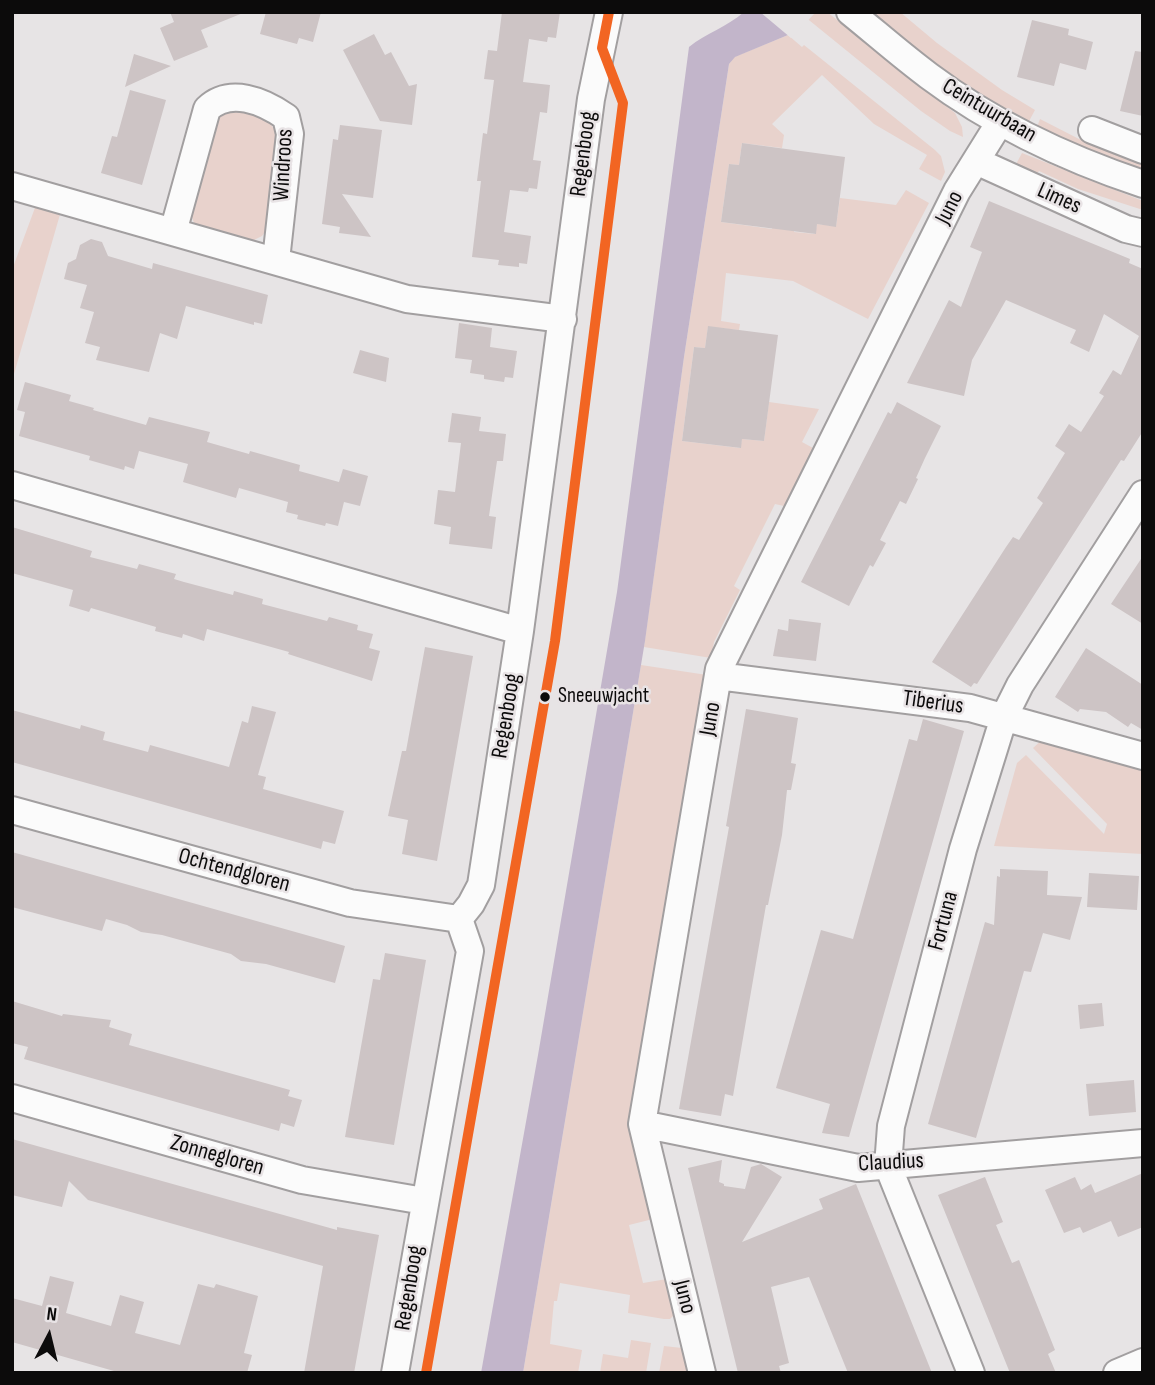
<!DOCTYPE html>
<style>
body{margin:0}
#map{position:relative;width:1155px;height:1385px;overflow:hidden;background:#e7e4e5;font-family:"Sofia Sans Condensed",sans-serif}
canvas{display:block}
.frame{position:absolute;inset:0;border:14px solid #0c0b0b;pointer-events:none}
.north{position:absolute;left:14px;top:1301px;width:70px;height:70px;-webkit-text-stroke:5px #e8e3e5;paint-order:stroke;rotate:7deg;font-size:19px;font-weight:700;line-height:28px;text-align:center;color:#0c0b0b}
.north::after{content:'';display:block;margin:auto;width:24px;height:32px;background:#0c0b0b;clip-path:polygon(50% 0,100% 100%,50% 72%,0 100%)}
</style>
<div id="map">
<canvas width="1155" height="1385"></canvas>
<div class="frame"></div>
<div class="north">N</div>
</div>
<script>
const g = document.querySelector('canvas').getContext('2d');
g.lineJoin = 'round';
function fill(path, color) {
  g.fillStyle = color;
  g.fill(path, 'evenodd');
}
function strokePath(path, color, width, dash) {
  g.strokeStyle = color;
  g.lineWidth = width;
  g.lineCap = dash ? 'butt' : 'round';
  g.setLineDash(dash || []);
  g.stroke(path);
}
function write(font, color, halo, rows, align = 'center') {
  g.font = font + ' "Sofia Sans Condensed",sans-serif';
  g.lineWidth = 5;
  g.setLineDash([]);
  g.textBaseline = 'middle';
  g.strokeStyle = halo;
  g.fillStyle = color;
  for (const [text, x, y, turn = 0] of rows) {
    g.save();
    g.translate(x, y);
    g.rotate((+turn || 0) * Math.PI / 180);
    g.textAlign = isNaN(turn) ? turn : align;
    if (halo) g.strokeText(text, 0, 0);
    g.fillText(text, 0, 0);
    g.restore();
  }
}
fill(new Path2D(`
 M799 12H827L955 113 962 127 963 137 950 131 921 111Z
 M870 12H900L937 43 1002 90 1035 110 1028 123 947 74Z
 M788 35 802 47 804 45 935 150 941 156 945 172 941 181 919 169 927 155 874 124 822 75 772 124 784 135 782 148 742 143 739 165 729 164 721 222 772 229 774 218 795 221 794 232 815 234 817 224 836 226 840 198 896 205 906 190 929 203 868 319 793 281 726 273 721 321 740 324 739 330 708 327 705 348 694 347 682 441 740 448 742 439 764 441 769 402 819 409 802 442 813 448 784 506 775 504 734 586 740 590 714 642 711 658 644 647 684 357 729 64 734 57Z
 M228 109C253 112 273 114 279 143L270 225 262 236 252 241 240 239 206 230 194 223 189 208 219 113Z
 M1040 119 1079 139 1143 156V173L1076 146 1037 127Z
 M1022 153 1143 201V210L1078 189 1039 171 1035 177 1015 166Z
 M36 205 61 211 12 381V270Z
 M641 665 707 675 630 1120 653 1219 629 1225 643 1283 667 1279 676 1313 670 1319H664L628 1313 630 1295 560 1283 557 1301H554L550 1344 582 1350 578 1373H523Z
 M1044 738 1143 768V854L994 846 1017 763 1026 755 1104 834 1107 824 1033 748Z
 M631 1340 651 1343 646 1373H600L603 1354 628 1358Z
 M664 1346 682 1348 687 1373H659Z`), '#e8d2cc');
fill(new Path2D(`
 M744 12H812L788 35 735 57 729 64 684 357 645 641 523 1373H481L538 1055 617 592 689 47C706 33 727 27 744 12Z`), '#c2b5ca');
fill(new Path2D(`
 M760 12H816L791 38Z`), '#e7e4e5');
fill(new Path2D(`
 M170 12H243V13L201 30 208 47 174 61 160 28 174 22Z
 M266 12H321L313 42 299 38 297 44 260 34Z
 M502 12H560L556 38 548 37 547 42 529 39 523 82 550 85 547 113 540 112 533 160 541 161 537 189 529 188 528 192 510 190 504 232 531 236 527 264 519 263V267L498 265 499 260 472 257 481 181H477L483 133 487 134 494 80 484 79 488 50 497 51Z
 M1032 20 1069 29 1068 35 1093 42 1086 70 1060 63 1054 86 1017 77Z
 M374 34 385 55 391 52 409 86 417 84 412 125 380 121 343 50Z
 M1135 51 1143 52V116L1120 111Z
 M134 54 171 66 125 87Z
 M130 90 166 100 142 185 101 173 112 136 117 137Z
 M340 125 382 130 373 198 342 194 371 237 339 233 340 227 322 224 333 139 338 140Z
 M742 143 845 157 836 227 817 224 816 234 721 222 729 164 739 165Z
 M989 201 1130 259 1129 263 1143 269V431L1124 461 1121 460 977 684 974 683 971 687 932 662 1006 547 1013 537 1019 540 1043 503 1037 498 1065 453 1055 446 1069 424 1081 432 1104 396 1099 393 1113 370 1121 375 1139 336 1104 314 1089 352 1070 343 1076 330 1006 300 972 360 964 396 907 383 949 300 961 307 982 252 970 247Z
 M91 239 102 242 108 256 152 269 153 263 268 295 262 324 254 322V325L186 306 177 339 160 333 149 372 96 360 100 347 85 343 94 312 80 308 87 285 64 279 68 263 76 259 80 245Z
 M459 323 492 328 490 347 517 351 513 378 505 377 504 382 484 379V375L470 373 472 360 455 358Z
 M708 326 778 335 764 441 742 439 741 448 682 441 694 347 705 348Z
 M360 350 389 358 386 382 353 373Z
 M25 382 71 395 69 401 94 408 93 410 146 425 149 417 210 432 207 442 249 454 250 451 300 465 299 471 339 482 343 469 368 476 360 506 344 502 338 526 326 523 325 526 297 519 298 515 286 512 288 502 239 488 236 498 183 482 188 464 139 451 134 469 125 466 124 470 89 460 90 456 19 436 25 412 17 410Z
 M897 402 941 426 925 458 916 478 918 479 906 504 900 501 880 540 886 543 873 567 870 565 849 606 801 582 888 412 891 414Z
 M452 413 481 417 479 431 506 434 503 461H497L489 516 496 517 492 549 449 544 451 527 434 524 438 490 455 492 461 443 448 442Z
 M12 527 92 551 90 557 137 569 139 564 176 574 174 579 184 582 233 595 234 591 263 599 262 604 327 621 329 617 358 625 357 630 373 634 369 648 380 651 372 681 288 654 289 652 207 629 204 641 183 634 182 638 155 631 156 627 91 608 89 612 69 606 73 590 12 573Z
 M1143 556V624L1111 604Z
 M789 619 821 623 816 661 773 656 778 629 788 631Z
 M425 647 473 656 437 861 402 854 408 820 388 816 402 751H406Z
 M1086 648 1143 685V730L1131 723 1128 727 1106 712 1080 709 1078 712 1055 697Z
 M252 706 276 712 258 775 266 777 263 789 344 811 335 844 323 841 321 849 12 762V710L80 729 81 725 105 732 103 740 148 752 150 745 229 767 242 721 248 723Z
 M746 709 798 718 791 763 796 764 791 790H787L782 835 768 905H766L733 1096 725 1094 721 1116 679 1109 729 827 726 826Z
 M923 719 964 731 849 1137 822 1133 830 1104 776 1088 821 930 853 939 909 739 917 741Z
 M12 852 345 946 335 983 266 964 241 961 231 954 162 935 141 932 127 925 106 919 102 931 12 907Z
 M1000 869 1048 871 1047 895 1082 897 1070 940 1043 933 1031 972 1024 971 976 1138 928 1124 985 922 994 925 997 876 1000 877Z
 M1089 873 1139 876 1137 910 1087 907Z
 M385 953 426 960 394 1145 345 1137 373 979 380 980Z
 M12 1001 62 1016 63 1014 111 1020 109 1027 132 1034 129 1045 290 1090 288 1096 302 1100 294 1127 281 1123 279 1131 24 1059 28 1047 12 1043Z
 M1102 1003 1104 1026 1080 1029 1078 1005Z
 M1134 1080 1136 1112 1089 1116 1086 1084Z
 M12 1139 337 1230V1227L379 1235 354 1373H304L323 1266 88 1200 69 1181 62 1207 12 1195Z
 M722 1160 719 1182 724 1184V1186L745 1189 751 1167 761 1164 782 1177 742 1242 823 1209 819 1199 856 1184 932 1373H848L809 1277 771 1287 789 1363 779 1366 781 1373H738L688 1168Z
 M1143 1173V1227L1118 1237 1111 1221 1083 1233 1080 1227 1064 1233 1045 1190 1075 1177 1081 1190 1091 1184 1095 1193Z
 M985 1177 1003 1222 996 1225 1012 1263 1019 1260 1055 1350 1048 1354 1056 1373H1010L938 1195Z
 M50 1276 74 1282 66 1313 111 1326 120 1295 144 1302 135 1333 180 1345 198 1284 214 1288 216 1284 258 1296 244 1353 252 1355 247 1373H121L12 1342V1298L42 1306Z`), '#cdc4c5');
const minor = new Path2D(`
 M850 12C876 33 902 56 929 76 993 124 1068 159 1143 184
 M1092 130 1143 150
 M976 161 1126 229 1143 233
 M12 186 407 299 563 319
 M173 232 207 109C230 87 263 101 286 117L290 134 276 260
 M12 485 520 631
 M718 676 970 708 1143 756
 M12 810 350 903 459 919
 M12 1098 302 1180 424 1201
 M642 1124 858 1168 1143 1143
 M395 1373 470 951 459 919 471 904 481 885 520 631 591 99 609 12
 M702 1373 642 1124 719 669 957 191 1000 122
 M971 1373 888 1166 891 1126 963 849 1004 717 1020 685 1143 494
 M1117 1373 1143 1362`);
strokePath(minor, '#a29fa0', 30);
strokePath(minor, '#fbfbfb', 26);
strokePath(new Path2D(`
 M426 1373 555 641 623 103 602 48 609 12`), '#f26522', 10);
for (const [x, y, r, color] of [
 [545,697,6,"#0c0b0b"]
]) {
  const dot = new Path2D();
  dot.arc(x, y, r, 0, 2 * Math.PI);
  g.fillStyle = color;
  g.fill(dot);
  strokePath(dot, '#e8e3e5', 2.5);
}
write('21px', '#0c0b0b', '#e8e3e5', [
 ["Sneeuwjacht",558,697]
], 'left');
write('23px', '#0c0b0b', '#e8e3e5', [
 ["Ceintuurbaan",989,111,30],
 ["Regenboog",584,154,-83],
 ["Windroos",284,165,-87],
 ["Limes",1059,199,24],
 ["Juno",950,208,-63],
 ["Tiberius",933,703,8],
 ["Regenboog",507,716,-81],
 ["Juno",711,719,-80],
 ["Ochtendgloren",234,871,15],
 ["Fortuna",944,921,-75],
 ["Zonnegloren",217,1156,16],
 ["Claudius",891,1163,-3],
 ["Regenboog",410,1288,-81],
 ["Juno",684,1297,76]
]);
</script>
